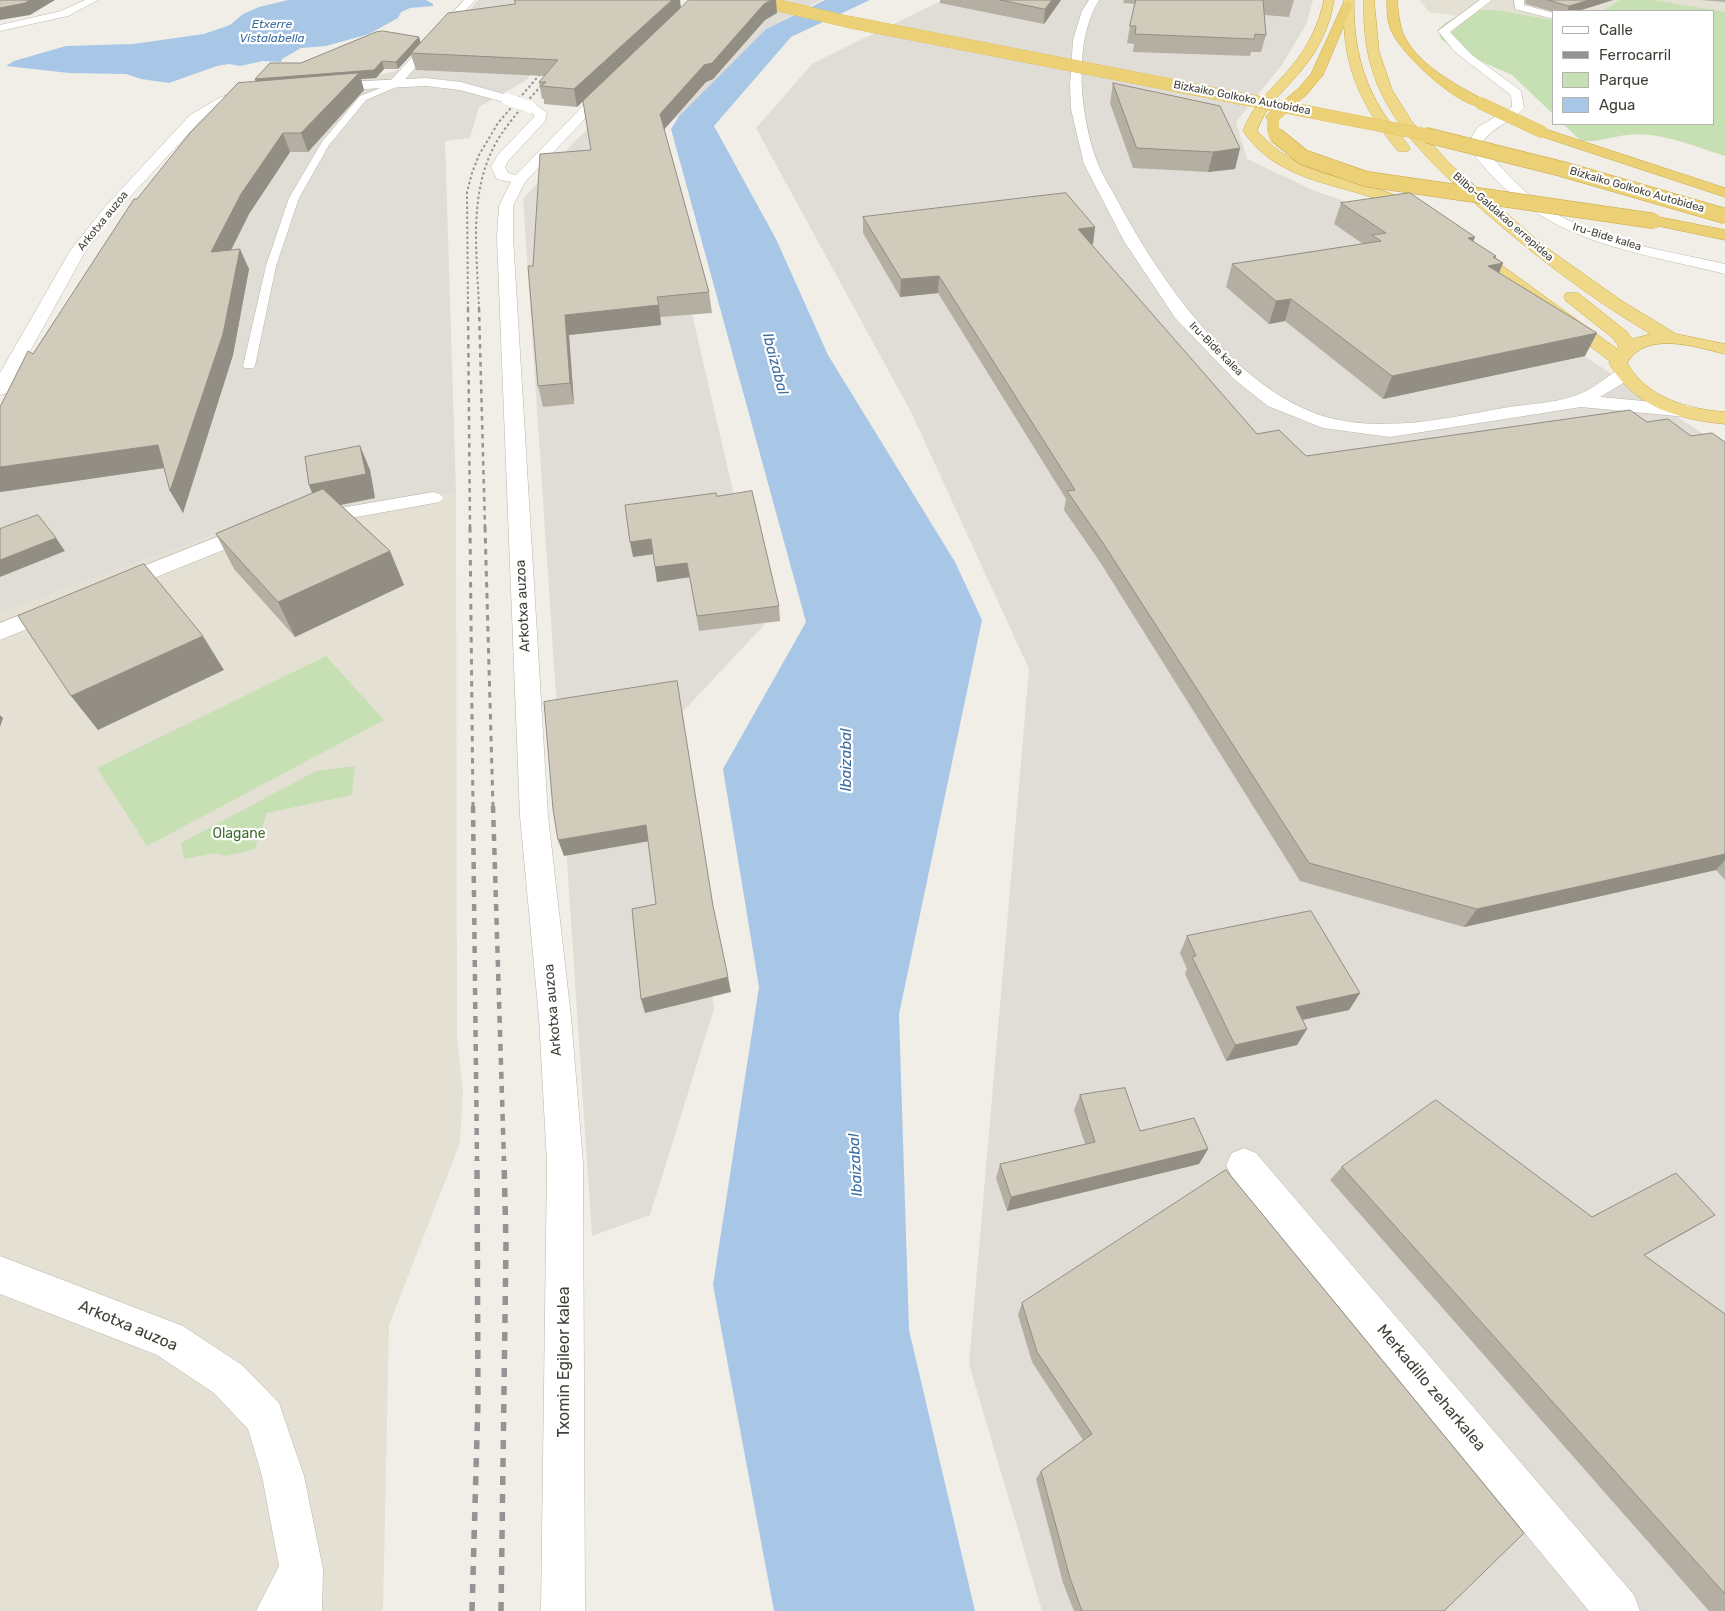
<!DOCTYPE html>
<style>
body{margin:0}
#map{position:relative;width:1725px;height:1611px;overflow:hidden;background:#f0eee6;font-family:Rubik,sans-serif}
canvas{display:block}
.legend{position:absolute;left:1552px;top:10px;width:162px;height:115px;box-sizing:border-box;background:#fff;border:1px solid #b3b2af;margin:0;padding:6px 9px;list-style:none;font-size:15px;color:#423f36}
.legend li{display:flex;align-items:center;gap:10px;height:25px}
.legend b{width:25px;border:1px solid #b3b2af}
</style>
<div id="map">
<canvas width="1725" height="1611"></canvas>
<ul class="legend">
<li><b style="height:6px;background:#fff"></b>Calle</li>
<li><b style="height:6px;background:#949494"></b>Ferrocarril</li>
<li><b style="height:14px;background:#c7e0b3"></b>Parque</li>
<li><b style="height:14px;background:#a8c7e7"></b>Agua</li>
</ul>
</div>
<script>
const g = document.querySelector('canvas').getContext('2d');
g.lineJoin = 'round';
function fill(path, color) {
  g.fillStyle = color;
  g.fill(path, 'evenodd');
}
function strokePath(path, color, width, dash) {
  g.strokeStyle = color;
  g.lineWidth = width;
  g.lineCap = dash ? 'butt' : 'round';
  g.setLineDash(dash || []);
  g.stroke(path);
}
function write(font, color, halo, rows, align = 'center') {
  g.font = font + ' Rubik,sans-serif';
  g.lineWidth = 4.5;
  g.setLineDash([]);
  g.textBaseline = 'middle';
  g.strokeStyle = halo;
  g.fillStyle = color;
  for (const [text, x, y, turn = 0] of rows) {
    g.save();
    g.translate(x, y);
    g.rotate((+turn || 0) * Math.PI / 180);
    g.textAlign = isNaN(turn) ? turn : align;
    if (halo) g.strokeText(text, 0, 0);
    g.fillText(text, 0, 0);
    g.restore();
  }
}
fill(new Path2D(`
 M1420 0H1620L1602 11H1554V20L1496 10H1476L1456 16 1429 12Z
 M1653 0H1725V12L1705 10Z
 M456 493 457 1040 463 1090 460 1143 389 1325 383 1611H0V613L262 517Z`), '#e4e0d4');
fill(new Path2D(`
 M478 0H682L633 41 568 37 525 81 479 107 470 138 445 141 456 493 262 517 0 613V438L273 101 423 64Z
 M719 0H821L766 29 679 116 651 137 764 625 675 720 714 1009 650 1215 592 1236 523 199 574 142 665 57Z
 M943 0H1313L1306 25 1281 66 1236 122 1247 159 1315 191 1406 222 1523 316 1725 448V1611H1042L969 1364 1029 669 911 412 756 128 813 63Z`), '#e0ddd7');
fill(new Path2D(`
 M1620 0H1653L1725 12V156C1695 147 1659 131 1627 135 1609 137 1601 142 1581 141L1563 124H1714V11H1602Z
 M1476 10H1496L1554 20V115L1512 75 1455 50 1441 39 1438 30C1449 18 1461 14 1476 10Z
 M326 656 384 720 147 846 97 768Z
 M355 766 352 795 267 813 255 849 226 856 214 853 184 859 181 843 316 771Z`), '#c7e0b3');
fill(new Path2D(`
 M288 0H426L433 4V6L410 8 401 12 398 18 369 34 326 46 301 48 282 59 281 62 263 61 240 66 229 64 217 66 169 83 141 79 126 74 69 73 6 66 14 61 66 46 133 44 204 34 230 25 243 14 259 7Z
 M825 0H870L791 37 714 126 776 239 828 355 955 562 982 620 899 1014 909 1330 975 1611H774L713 1285 759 987 723 769 806 622 671 129 679 116 766 29Z`), '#a8c7e7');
const service = new Path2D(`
 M401 80 408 82 366 100 329 145 299 198 276 266 255 366 253 368H245L243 366 266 266 289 198 322 142 360 96Z`);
const minor = new Path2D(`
 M85 0H98L68 16 0 31V25L61 11Z
 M464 0H475L400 85H392L390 82 392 79Z
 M1089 0H1099C1072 43 1080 118 1098 164 1104 179 1114 193 1121 207 1163 285 1243 398 1334 419 1392 432 1452 417 1509 407 1530 404 1554 403 1574 396 1589 392 1604 379 1616 371H1630L1632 375 1630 379 1600 397 1687 405 1694 407 1697 411 1694 415 1687 417 1581 407 1390 437 1323 428 1268 406 1235 380 1176 319 1124 241 1084 164 1071 109 1070 86 1073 40 1082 11Z
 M1480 0H1492L1450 32 1472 55 1521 91 1524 108C1511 124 1492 125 1481 145 1500 166 1520 190 1544 206 1596 242 1665 250 1725 264V274C1620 248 1535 241 1467 145L1478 127 1512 107 1511 95 1455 52 1438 31Z
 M1514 0H1524V5L1554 13V19L1515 9Z
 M433 492 440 494 444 498 440 502 312 525 304 524 301 519 304 514 312 513Z
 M255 522 263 524 266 529 263 534 124 590 116 592 108 590 105 585 108 580Z
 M58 600 66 603 70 608 66 613 0 640V623Z
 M1244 1148 1256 1153 1634 1595 1640 1611H1589L1232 1177 1226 1165 1232 1153Z
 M0 1256 183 1326 242 1365 279 1403 304 1476 323 1569 322 1611H256L279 1566 262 1476 248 1429 214 1393 157 1355 0 1294Z`);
const tertiary = new Path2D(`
 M426 78 461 82 511 96 513 99 507 103 460 90 426 86 324 91 318 87 324 83Z
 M611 80 615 81 617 84 615 87 525 182 513 206V237L548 816 571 1017 583 1163 585 1611H541L547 1163 539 1017 520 816 497 237 499 206 511 182 497 179 491 167 497 156 534 117V115L524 107 525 104H535L547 113 545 121 508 161 505 167 508 173 516 175 607 81Z
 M254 89 260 93 258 96 229 103 200 121 114 214 85 252 9 389 7 393 0 395V373L70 251 104 208 190 115 221 97Z`);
const trunk = new Path2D(`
 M1324 0H1334C1330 27 1317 52 1300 72 1283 92 1265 106 1257 131 1272 147 1288 159 1309 168 1334 179 1408 192 1423 212L1420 215C1408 218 1399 208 1389 204 1354 188 1313 185 1280 165 1265 157 1253 145 1243 131 1253 103 1274 88 1292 66 1308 47 1319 24 1324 0Z
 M1344 0H1354C1353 41 1361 79 1384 114 1392 126 1402 136 1410 148L1408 151H1398C1359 103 1341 63 1344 0Z
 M1364 0H1374L1379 52 1392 90 1412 122 1451 165 1544 246 1622 301 1676 334 1725 344V354C1696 347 1646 330 1627 363 1647 398 1687 409 1725 412V424C1677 419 1634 407 1609 363L1610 361 1463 252 1461 249 1463 246H1475L1617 349 1619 347 1613 338 1566 301 1564 297 1566 293H1578L1626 331 1632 339 1651 334C1585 295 1524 248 1467 196 1437 168 1406 139 1386 102 1368 70 1363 36 1364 0Z`);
const motorway = new Path2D(`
 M1387 0H1397C1398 10 1399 21 1402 31 1415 64 1455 84 1484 100L1486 103 1484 106C1462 111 1402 54 1393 34 1387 24 1387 11 1387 0Z
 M1348 1 1353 4 1323 75 1307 94 1278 120H1268L1266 117 1268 114 1299 88 1311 74 1343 4Z
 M1542 128 1725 188V197L1537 135 1535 132 1537 129Z
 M1654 216 1725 230V240L1649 224 1646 221 1649 218Z`);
strokePath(service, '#bbb6a9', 1);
strokePath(minor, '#bbb6a9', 1);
strokePath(tertiary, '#bbb6a9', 1);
strokePath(trunk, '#caa646', 1);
strokePath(motorway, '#caa646', 1);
fill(service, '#fff');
fill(minor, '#fff');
fill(tertiary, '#fff');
fill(trunk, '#efd989');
fill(motorway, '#ecd075');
strokePath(new Path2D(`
 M468 309 467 192 472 173 479 155 498 123 548 65
 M479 309C477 251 467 188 500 136 514 115 532 96 549 77`), '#949494', 2, [2.5, 2.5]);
strokePath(new Path2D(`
 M468 308 470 528
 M479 308 485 528`), '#949494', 2.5, [4.5, 4.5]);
strokePath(new Path2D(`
 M470 527 473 807
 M485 527 493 807`), '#949494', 3, [5.5, 5.5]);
strokePath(new Path2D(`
 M473 806 477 1161
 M493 806 504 1161`), '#949494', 4.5, [7, 7]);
strokePath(new Path2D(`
 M472 1611 478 1401 477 1160
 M501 1611 506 1244 504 1160`), '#949494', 5.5, [9, 9]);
const tertiaryBridge = new Path2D(`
 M507 99 530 107`);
const motorwayBridgeFar1 = new Path2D(`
 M755 0 849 22 1433 136
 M1480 103 1542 132
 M1273 117V129L1277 136`);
const motorwayBridge = new Path2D(`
 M1276 135 1303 157 1366 179 1654 221
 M1426 135 1562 169 1725 216`);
strokePath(tertiaryBridge, '#bbb6a9', 12, []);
strokePath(motorwayBridgeFar1, '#caa646', 12, []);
strokePath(motorwayBridge, '#caa646', 16, []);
strokePath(tertiaryBridge, '#fff', 12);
strokePath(motorwayBridgeFar1, '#ecd075', 12);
strokePath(motorwayBridge, '#ecd075', 15);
fill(new Path2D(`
 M940 0H1061L1044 24 940 3Z
 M1124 0H1294L1289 17 1264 15 1266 35 1261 52H1251L1250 56 1133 52 1134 44 1127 43 1130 26 1135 4 1123 3Z
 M1525 0H1613L1578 11 1554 12 1526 4Z
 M1701 0H1725V2Z
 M681 8 777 13 765 20 713 79 706 82 664 129 709 292 712 313 660 317 661 325 569 335 574 404 543 407 538 386 533 266 591 150 583 101 577 107 544 104V99H542L539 82 544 76 416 70 411 55 398 69H384L376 78 361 79 364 90 308 152H290L249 214 231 250 249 269 233 355 183 513 164 468 0 492V407L33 354 137 199 256 82 255 79 301 63 419 37 421 43Z
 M1113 83 1240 148 1235 169 1208 172 1133 168 1110 103Z
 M1341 203 1475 237 1473 241 1503 263 1499 273 1585 356 1383 399 1285 321 1269 324 1226 287 1232 264 1363 244 1334 224Z
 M863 217 1095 227 1093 244H1091L1257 434 1306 456 1647 422 1691 436 1725 442V880L1716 870 1464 927 1300 881 1100 562 1064 510 1066 499 938 293 900 297 863 233Z
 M360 446 370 470 375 498 341 505 390 551 404 585 295 637 234 569 216 534 312 493 309 485Z
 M717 496 779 606 780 621 699 631 690 577 657 582 653 554 633 557Z
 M1187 936 1360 993 1349 1010 1303 1020 1307 1029 1297 1045 1226 1061 1185 974 1187 969 1180 953Z
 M1080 1095 1140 1131 1208 1149 1199 1164 1007 1211 996 1178 1000 1164 1085 1144 1074 1110Z
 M1342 1167 1592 1217 1693 1228 1644 1255 1725 1314V1611H1709L1330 1180Z
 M1022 1303 1444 1611H1074L1063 1583 1036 1479 1041 1471 1083 1440 1032 1362 1018 1315Z`), '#b4afa2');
fill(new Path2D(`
 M30 0H55L30 15 0 20V8Z
 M672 0H680L681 8 577 107 574 89Z
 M771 0H776L777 13 765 20 713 79 706 82 662 132 660 114 704 65 764 4Z
 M1052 0H1061L1044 24 1045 9Z
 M1589 0H1613L1578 11H1567L1569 6Z
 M419 37 421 44 411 53V55L398 69 396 62Z
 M382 61 384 69 376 78 361 79 364 90 308 152 301 133 258 87 255 79Z
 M283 133 290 152 249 214 220 272 211 252 241 194Z
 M1240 148 1235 169 1208 172 1213 152Z
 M1095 227 1093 244 1075 246 1078 229Z
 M1475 237 1466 258 1468 238Z
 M240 249 249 269 233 355 183 513 170 491Z
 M1496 256 1493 265 1503 263 1494 285 1479 288 1493 257Z
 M939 276 938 293 900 297 901 279Z
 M1291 299 1285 321 1269 324 1276 301Z
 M659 305 661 325 569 335 574 404 570 383 565 315Z
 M1597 333 1585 356 1383 399 1392 376Z
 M158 445 171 467 0 492V467Z
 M360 446 370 470 375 498 319 509 309 485Z
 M56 538 65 551 0 577V560Z
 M651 539 653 554 633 557 630 542Z
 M390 551 404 585 295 637 278 602Z
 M687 563 690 577 657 582 655 567Z
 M203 636 224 670 98 730 71 696Z
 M0 715 3 718 0 727Z
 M646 825 650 841 564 856 558 840Z
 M1725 854V860L1716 870 1464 927 1477 909Z
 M728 977 731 992 645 1013 641 999Z
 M1360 993 1349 1010 1286 1023 1296 1007Z
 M1307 1029 1297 1045 1226 1061 1235 1045Z
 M1208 1149 1199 1164 1007 1211 1011 1197Z
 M1715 1215 1693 1228 1623 1267 1644 1255Z`), '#928e84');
const building = new Path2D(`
 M0 0H30L25 3 0 8Z
 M515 0H672L574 89 541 86 546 82H539L558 60 411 53 448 13 515 4Z
 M689 0H771L764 4 712 63 704 65 660 114 709 292 657 297 659 305 565 315 570 383 538 386 528 266H533L540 154 591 150 583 101Z
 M1001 0H1052L1045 9Z
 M1136 0H1263L1266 35 1255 34 1254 39 1135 34 1136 26H1130Z
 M1548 0H1589L1569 6Z
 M383 31 419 37 396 62 382 61 374 70 255 79 270 63H301L376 32Z
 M359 73 301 133H283L241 194 211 252 240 249 223 334 170 491 158 445 0 467V407L28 351 33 354 134 199H137L190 133 238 83Z
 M1113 83 1220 106 1240 148 1213 152 1137 148Z
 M1066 193 1095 227 1078 229 1257 434 1279 430 1306 456 1630 410 1647 422 1668 419 1691 436 1712 433 1725 442V854L1477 909 1309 863 1103 543 1067 491 1075 490 939 276 901 279 863 217Z
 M1410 193 1475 237 1468 238 1496 256 1493 257 1503 263 1488 266 1597 333 1392 376 1291 299 1276 301 1232 264 1381 241 1372 235 1386 233 1341 203Z
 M360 446 366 474 309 485 305 457Z
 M323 489 390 551 278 602 216 534Z
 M752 491 779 606 697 616 687 563 655 567 651 539 630 542 625 505 716 493 717 496Z
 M38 515 56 538 0 560V529Z
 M144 564 203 636 71 696 18 616Z
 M677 681 713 906 728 977 641 999 632 909 656 904 646 825 558 840 553 809 544 702Z
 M1311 911 1360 993 1296 1007 1307 1029 1235 1045 1192 957 1196 956 1187 936Z
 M1125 1088 1140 1131 1194 1118 1208 1149 1011 1197 1000 1164 1095 1142 1080 1095Z
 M1436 1100 1592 1217 1676 1173 1715 1215 1644 1255 1725 1314V1594L1342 1167Z
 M1226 1170 1524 1533 1444 1611H1082L1070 1578 1041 1471 1092 1434 1037 1352 1022 1303Z`);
fill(building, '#d1cbbc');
strokePath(building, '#928e84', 1);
write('11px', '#423f36', '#fff', [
 ["Bizkaiko Golkoko Autobidea",1242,98,11],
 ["Bizkaiko Golkoko Autobidea",1637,190,16],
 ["Bilbo-Galdakao errepidea",1503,217,41],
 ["Arkotxa auzoa",103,221,-51],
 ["Iru-Bide kalea",1607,237,17],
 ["Iru-Bide kalea",1216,349,45]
]);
write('italic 12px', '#3c6da1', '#fff', [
 ["Etxerre",272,25],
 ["Vistalabella",272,39]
]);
write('14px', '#423f36', '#fff', [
 ["Arkotxa auzoa",523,606,-93],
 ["Arkotxa auzoa",553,1010,-95]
]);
write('14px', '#416d30', '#fff', [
 ["Olagane",239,834]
]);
write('italic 15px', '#3c6da1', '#fff', [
 ["Ibaizabal",775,364,75],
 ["Ibaizabal",847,760,-90],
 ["Ibaizabal",856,1165,-93]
]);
write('16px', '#423f36', '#fff', [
 ["Arkotxa auzoa",128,1326,23],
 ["Txomin Egileor kalea",564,1362,-90],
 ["Merkadillo zeharkalea",1431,1388,50]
]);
</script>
